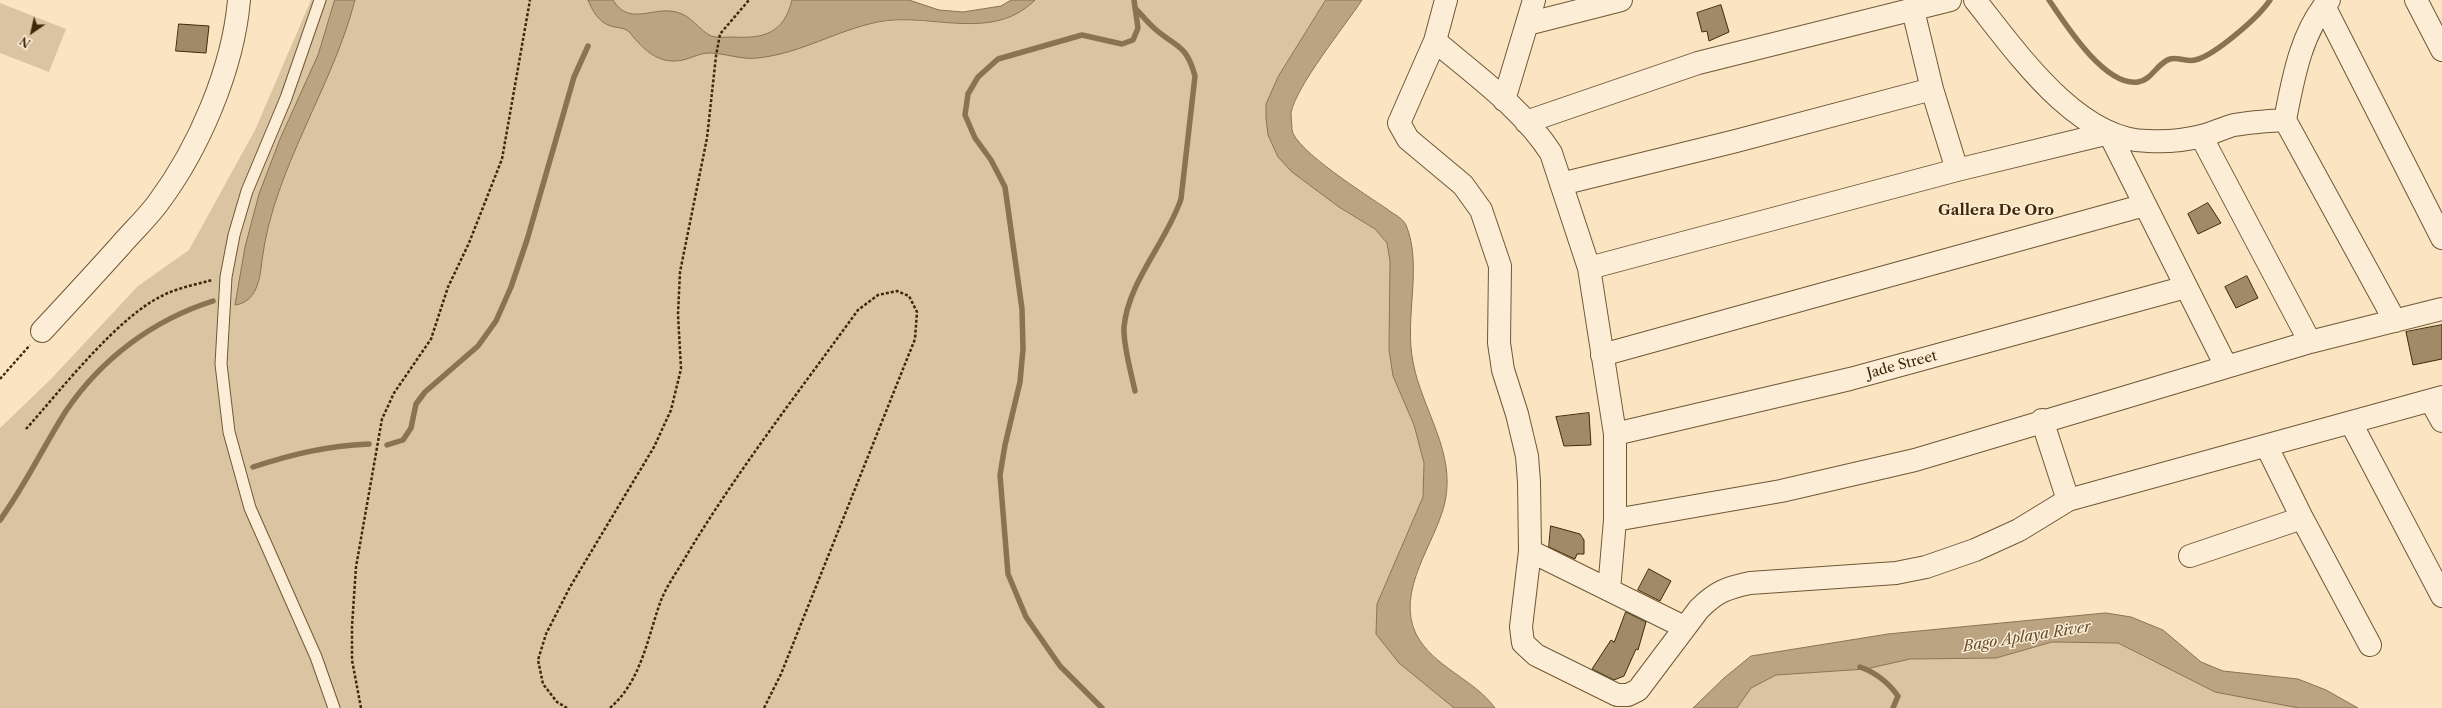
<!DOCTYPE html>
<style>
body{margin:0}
#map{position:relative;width:2442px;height:708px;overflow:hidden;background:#fbe4c1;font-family:"Libre Caslon Text",serif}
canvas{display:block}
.north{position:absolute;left:12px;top:12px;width:40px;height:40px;-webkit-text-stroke:3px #fcedd7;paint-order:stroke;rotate:214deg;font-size:11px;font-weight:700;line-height:16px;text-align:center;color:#402907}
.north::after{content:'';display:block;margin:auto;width:14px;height:18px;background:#402907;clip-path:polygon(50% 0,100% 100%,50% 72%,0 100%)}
</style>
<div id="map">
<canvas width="2442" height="708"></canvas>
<div class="north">N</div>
</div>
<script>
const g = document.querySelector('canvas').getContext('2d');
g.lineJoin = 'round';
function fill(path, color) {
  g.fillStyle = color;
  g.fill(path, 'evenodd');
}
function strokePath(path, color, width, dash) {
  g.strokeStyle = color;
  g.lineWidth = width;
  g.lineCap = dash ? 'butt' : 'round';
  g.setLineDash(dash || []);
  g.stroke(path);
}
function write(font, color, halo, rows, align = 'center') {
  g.font = font + ' "Libre Caslon Text",serif';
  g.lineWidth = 3;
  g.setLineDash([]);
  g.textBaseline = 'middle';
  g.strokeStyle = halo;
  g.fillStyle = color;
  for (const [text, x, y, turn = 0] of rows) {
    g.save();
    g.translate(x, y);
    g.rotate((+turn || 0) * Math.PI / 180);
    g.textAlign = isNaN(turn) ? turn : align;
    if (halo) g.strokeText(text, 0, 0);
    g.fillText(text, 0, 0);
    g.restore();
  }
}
fill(new Path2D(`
 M311 0H792C786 25 772 36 747 38L740 58C790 59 832 28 881 22 931 15 995 40 1035 0H1326L1278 77 1266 104 1339 207 1375 229 1387 243 1390 261 1389 350 1393 376 1414 425 1424 463 1423 497 1377 604 1376 634 1454 708H0V428L50 380 138 286 189 250 255 130Z
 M0 3 66 29 49 72 0 53Z
 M2052 642 2118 643 2154 662 2270 701 2299 708H1737L1751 688 1776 675 1866 669 1910 659 1996 658Z`), '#dbc4a1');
const water = new Path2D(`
 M335 0H355C332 89 274 168 262 260 260 279 257 302 235 305L245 247 259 194 280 139 318 55Z
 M588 0H613C629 27 653 6 676 12 691 15 699 30 711 36 717 38 727 37 733 37 764 39 784 33 792 0H909L939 10 963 12 1001 6 1011 0H1035C992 43 930 12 878 22 837 30 800 54 757 58 741 60 725 53 709 53 701 53 691 58 683 60 665 64 650 56 638 42 634 39 632 34 628 31 623 27 616 28 611 26 599 23 592 10 588 0Z
 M1326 0H1362C1345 26 1296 86 1291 113 1291 118 1292 125 1292 130 1295 150 1368 196 1387 209 1393 214 1403 218 1406 225 1423 266 1404 317 1413 362 1422 410 1456 452 1445 502 1436 543 1395 590 1416 634 1433 667 1474 679 1495 708H1454L1399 663 1376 634 1377 604 1423 497 1424 463 1414 425 1393 376 1389 350 1390 261 1387 243 1375 229 1339 207 1292 172 1278 157 1268 135 1266 118V104L1278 77Z
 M2106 613 2131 617 2163 630 2201 662 2223 671 2298 679 2326 690 2358 708H2299L2215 692 2118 643 2052 642 1996 658 1910 659 1866 669 1776 675 1751 688 1737 708H1693L1724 678 1751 656 1888 634Z`);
fill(water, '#bba482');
strokePath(water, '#8a7351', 1);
strokePath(new Path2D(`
 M2049 0C2065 24 2105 87 2138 82 2152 80 2157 63 2170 59 2178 57 2187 62 2195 60 2214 56 2259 17 2270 0
 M1135 8C1141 14 1147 22 1154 28 1176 48 1186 43 1195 76L1181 199C1167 241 1128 282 1124 327 1123 345 1131 372 1135 391
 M387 445 403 440 411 428 416 404 425 392 478 346 496 321 511 287 527 240 574 77 588 46
 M253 467C293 454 326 446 369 444
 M0 520C25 486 43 447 66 411 101 359 153 320 213 301
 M1860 667C1877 673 1888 682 1898 696L1893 708
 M1102 708 1060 666 1026 617 1008 574 1000 475 1005 445 1020 382 1023 349 1022 309 1005 187 991 160 975 138 965 115 968 94 978 77 998 59 1082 35 1122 44 1133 40 1138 28 1134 0`), '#8a7351', 5.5);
const building = new Path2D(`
 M1721 5 1729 32 1709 41 1707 31 1702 32 1697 13Z
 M179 24 209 26 206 53 176 51Z
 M2208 203 2221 223 2198 234 2188 214Z
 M2247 276 2258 298 2236 308 2225 287Z
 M2442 325V359L2413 365 2406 332Z
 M1589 413 1591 445 1564 446 1556 417Z
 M1551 526 1580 534 1584 540V554H1577L1575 559 1549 547Z
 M1649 569 1671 581 1660 601 1638 590Z
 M1626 612 1646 622 1638 650 1636 649 1624 676 1614 680 1592 669 1611 640 1614 642Z`);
fill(building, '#a18a68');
strokePath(building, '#402907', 1);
const service = new Path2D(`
 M320 0 286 98 247 191 234 235 226 277 221 364 229 432 250 508 316 657 334 708`);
const minor = new Path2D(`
 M1446 0 1435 41C1475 75 1522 108 1551 153L1589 268 1615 434V520L1609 590
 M1975 0C2015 50 2077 141 2148 141 2165 142 2186 140 2202 136 2213 133 2223 128 2234 125 2251 122 2268 121 2285 120
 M2329 0C2301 32 2293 79 2285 120L2395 321
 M2416 0 2442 50
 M2324 6 2442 238
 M1913 10 1932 89 1957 170
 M1527 24 1621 0
 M1435 41 1399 123 1408 139 1463 185 1481 210 1500 266 1499 343 1503 370 1517 414 1527 456 1529 482 1530 551 1521 627 1523 643 1536 655 1617 695H1628L1638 690 1699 609C1716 592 1726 588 1750 583L1896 573 1926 567 1975 550 2019 530 2068 500 2442 397
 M1504 100 1534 0
 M1526 122 1698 63 1950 0
 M2109 133 2226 366
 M2201 136 2310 342
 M1561 184 1736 141 1932 89
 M1589 268 1957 170 2109 133
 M42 331C68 303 94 275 120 246 132 232 147 218 158 203 199 148 233 69 239 0
 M1602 355 2145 205
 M2431 401 2442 421
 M2042 420 2068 500
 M2351 423 2442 596
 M1615 434 1850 379 2186 287
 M2267 447 2302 518 2370 645
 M1615 520 1781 491 1915 460 2310 342 2442 309
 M1530 551 1684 627
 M2190 556 2302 518`);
strokePath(service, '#6f5836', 13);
strokePath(minor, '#6f5836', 24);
strokePath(new Path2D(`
 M0 379 30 345
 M26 429C62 389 120 313 168 293 182 287 198 284 212 280
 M361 708 352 660V626L356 567 382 419 394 393 431 339 448 287 469 243 502 159 530 0
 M567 708 557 702 543 684 538 660 546 634 570 587 654 447 671 410 681 369 678 314 680 272 707 138 716 56 720 34 749 0
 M610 708C641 681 647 640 660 603 665 589 674 576 682 563 734 475 798 393 858 310L878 295 897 291 909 296 917 312 915 339 781 674 764 708`), '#402907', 2.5, [3, 2]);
strokePath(service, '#fcedd7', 11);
strokePath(minor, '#fcedd7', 22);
write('14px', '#402907', '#fcedd7', [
 ["Jade Street",1902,365,-15]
]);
write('bold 15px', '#402907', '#fcedd7', [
 ["Gallera De Oro",1996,211]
]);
write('italic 15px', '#654e2c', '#fcedd7', [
 ["Bago Aplaya River",2027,637,-9]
]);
</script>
